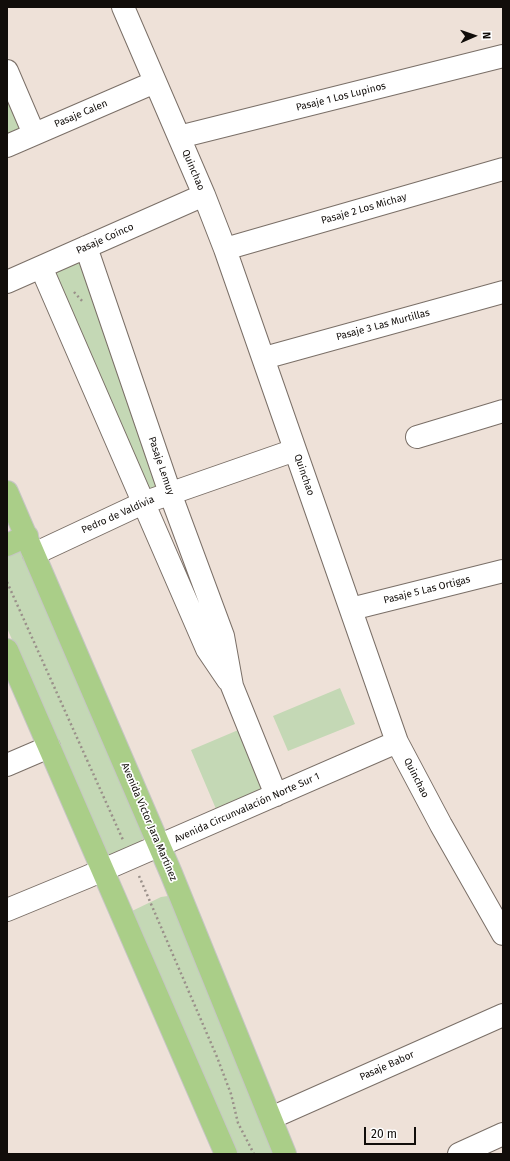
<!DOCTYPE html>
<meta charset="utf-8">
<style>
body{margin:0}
#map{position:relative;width:510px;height:1161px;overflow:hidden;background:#eee1d8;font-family:"Fira Sans",sans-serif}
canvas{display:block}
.frame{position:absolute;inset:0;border:8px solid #110d0a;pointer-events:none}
.north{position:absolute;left:454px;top:16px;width:40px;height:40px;-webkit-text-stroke:3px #fff;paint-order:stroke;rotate:88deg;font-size:11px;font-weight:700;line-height:16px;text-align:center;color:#110d0a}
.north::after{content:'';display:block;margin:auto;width:14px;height:18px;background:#110d0a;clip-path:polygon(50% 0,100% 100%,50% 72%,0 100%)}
.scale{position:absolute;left:364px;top:1127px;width:52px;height:18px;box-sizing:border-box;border:2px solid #110d0a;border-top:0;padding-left:5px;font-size:12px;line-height:14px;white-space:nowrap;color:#110d0a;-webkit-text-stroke:3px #fff;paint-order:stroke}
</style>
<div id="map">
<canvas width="510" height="1161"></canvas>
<div class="frame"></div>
<div class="north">N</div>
<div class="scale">20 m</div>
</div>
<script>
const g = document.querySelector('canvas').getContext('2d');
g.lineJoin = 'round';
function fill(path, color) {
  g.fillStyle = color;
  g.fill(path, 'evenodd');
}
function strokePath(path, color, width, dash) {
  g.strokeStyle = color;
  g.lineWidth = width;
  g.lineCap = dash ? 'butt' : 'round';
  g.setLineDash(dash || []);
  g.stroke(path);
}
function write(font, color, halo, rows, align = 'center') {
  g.font = font + ' "Fira Sans",sans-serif';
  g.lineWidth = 3.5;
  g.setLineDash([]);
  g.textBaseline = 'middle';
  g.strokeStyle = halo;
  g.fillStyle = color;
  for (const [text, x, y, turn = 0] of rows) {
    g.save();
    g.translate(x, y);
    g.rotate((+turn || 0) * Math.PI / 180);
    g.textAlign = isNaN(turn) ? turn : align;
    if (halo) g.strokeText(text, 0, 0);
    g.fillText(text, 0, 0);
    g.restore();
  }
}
fill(new Path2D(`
 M7 83 25 124 7 139Z
 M79 255 161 486 147 492 52 269Z
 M7 551H19L23 554 144 837C136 850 121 853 107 856L104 852 7 628Z
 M340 688 355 724 288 751 273 716Z
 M243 728 264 782 262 790 216 809 191 750Z
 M168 896 172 899 274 1154H237L141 937 132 911 161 897Z`), '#c4d8b5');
const minor = new Path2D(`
 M123 7 204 195 225 249 397 742 441 825 503 934
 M7 71 34 134
 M179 137 503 56
 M7 146 155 82
 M86 247 170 493 223 636 232 686 276 795
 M225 249 503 169
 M41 267 207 649 228 680
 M7 282 204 195
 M264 358 503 292
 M417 437 503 411
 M34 554 143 503 295 450
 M351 609 503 571
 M7 765 49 747
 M7 910 87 877 397 742
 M271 1118 503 1015
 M459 1154 503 1134`);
const major = new Path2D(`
 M7 492 171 873 285 1154
 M7 545 27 536
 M7 650 226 1154`);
strokePath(minor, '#7a6f67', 24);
strokePath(major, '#c6c5c4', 24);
strokePath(new Path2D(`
 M74 292 83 302
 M7 582 123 840
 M139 876 217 1057 231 1094 238 1123 254 1154`), '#9a908a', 2.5, [2, 3]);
strokePath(minor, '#fff', 22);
strokePath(major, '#aace88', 22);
write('10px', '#110d0a', '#fff', [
 ["Pasaje 1 Los Lupinos",341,97,-14],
 ["Pasaje Calen",81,114,-23],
 ["Quinchao",193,170,67],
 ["Pasaje 2 Los Michay",364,209,-16],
 ["Pasaje Coínco",105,239,-24],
 ["Pasaje 3 Las Murtillas",383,325,-15],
 ["Pasaje Lemuy",161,466,71],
 ["Quinchao",304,475,71],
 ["Pedro de Valdivia",118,515,-24],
 ["Pasaje 5 Las Ortigas",427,590,-14],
 ["Quinchao",416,778,63],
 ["Avenida Circunvalación Norte Sur 1",247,808,-24],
 ["Avenida Víctor Jara Martínez",149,822,67],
 ["Pasaje Babor",387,1066,-24]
]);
</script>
